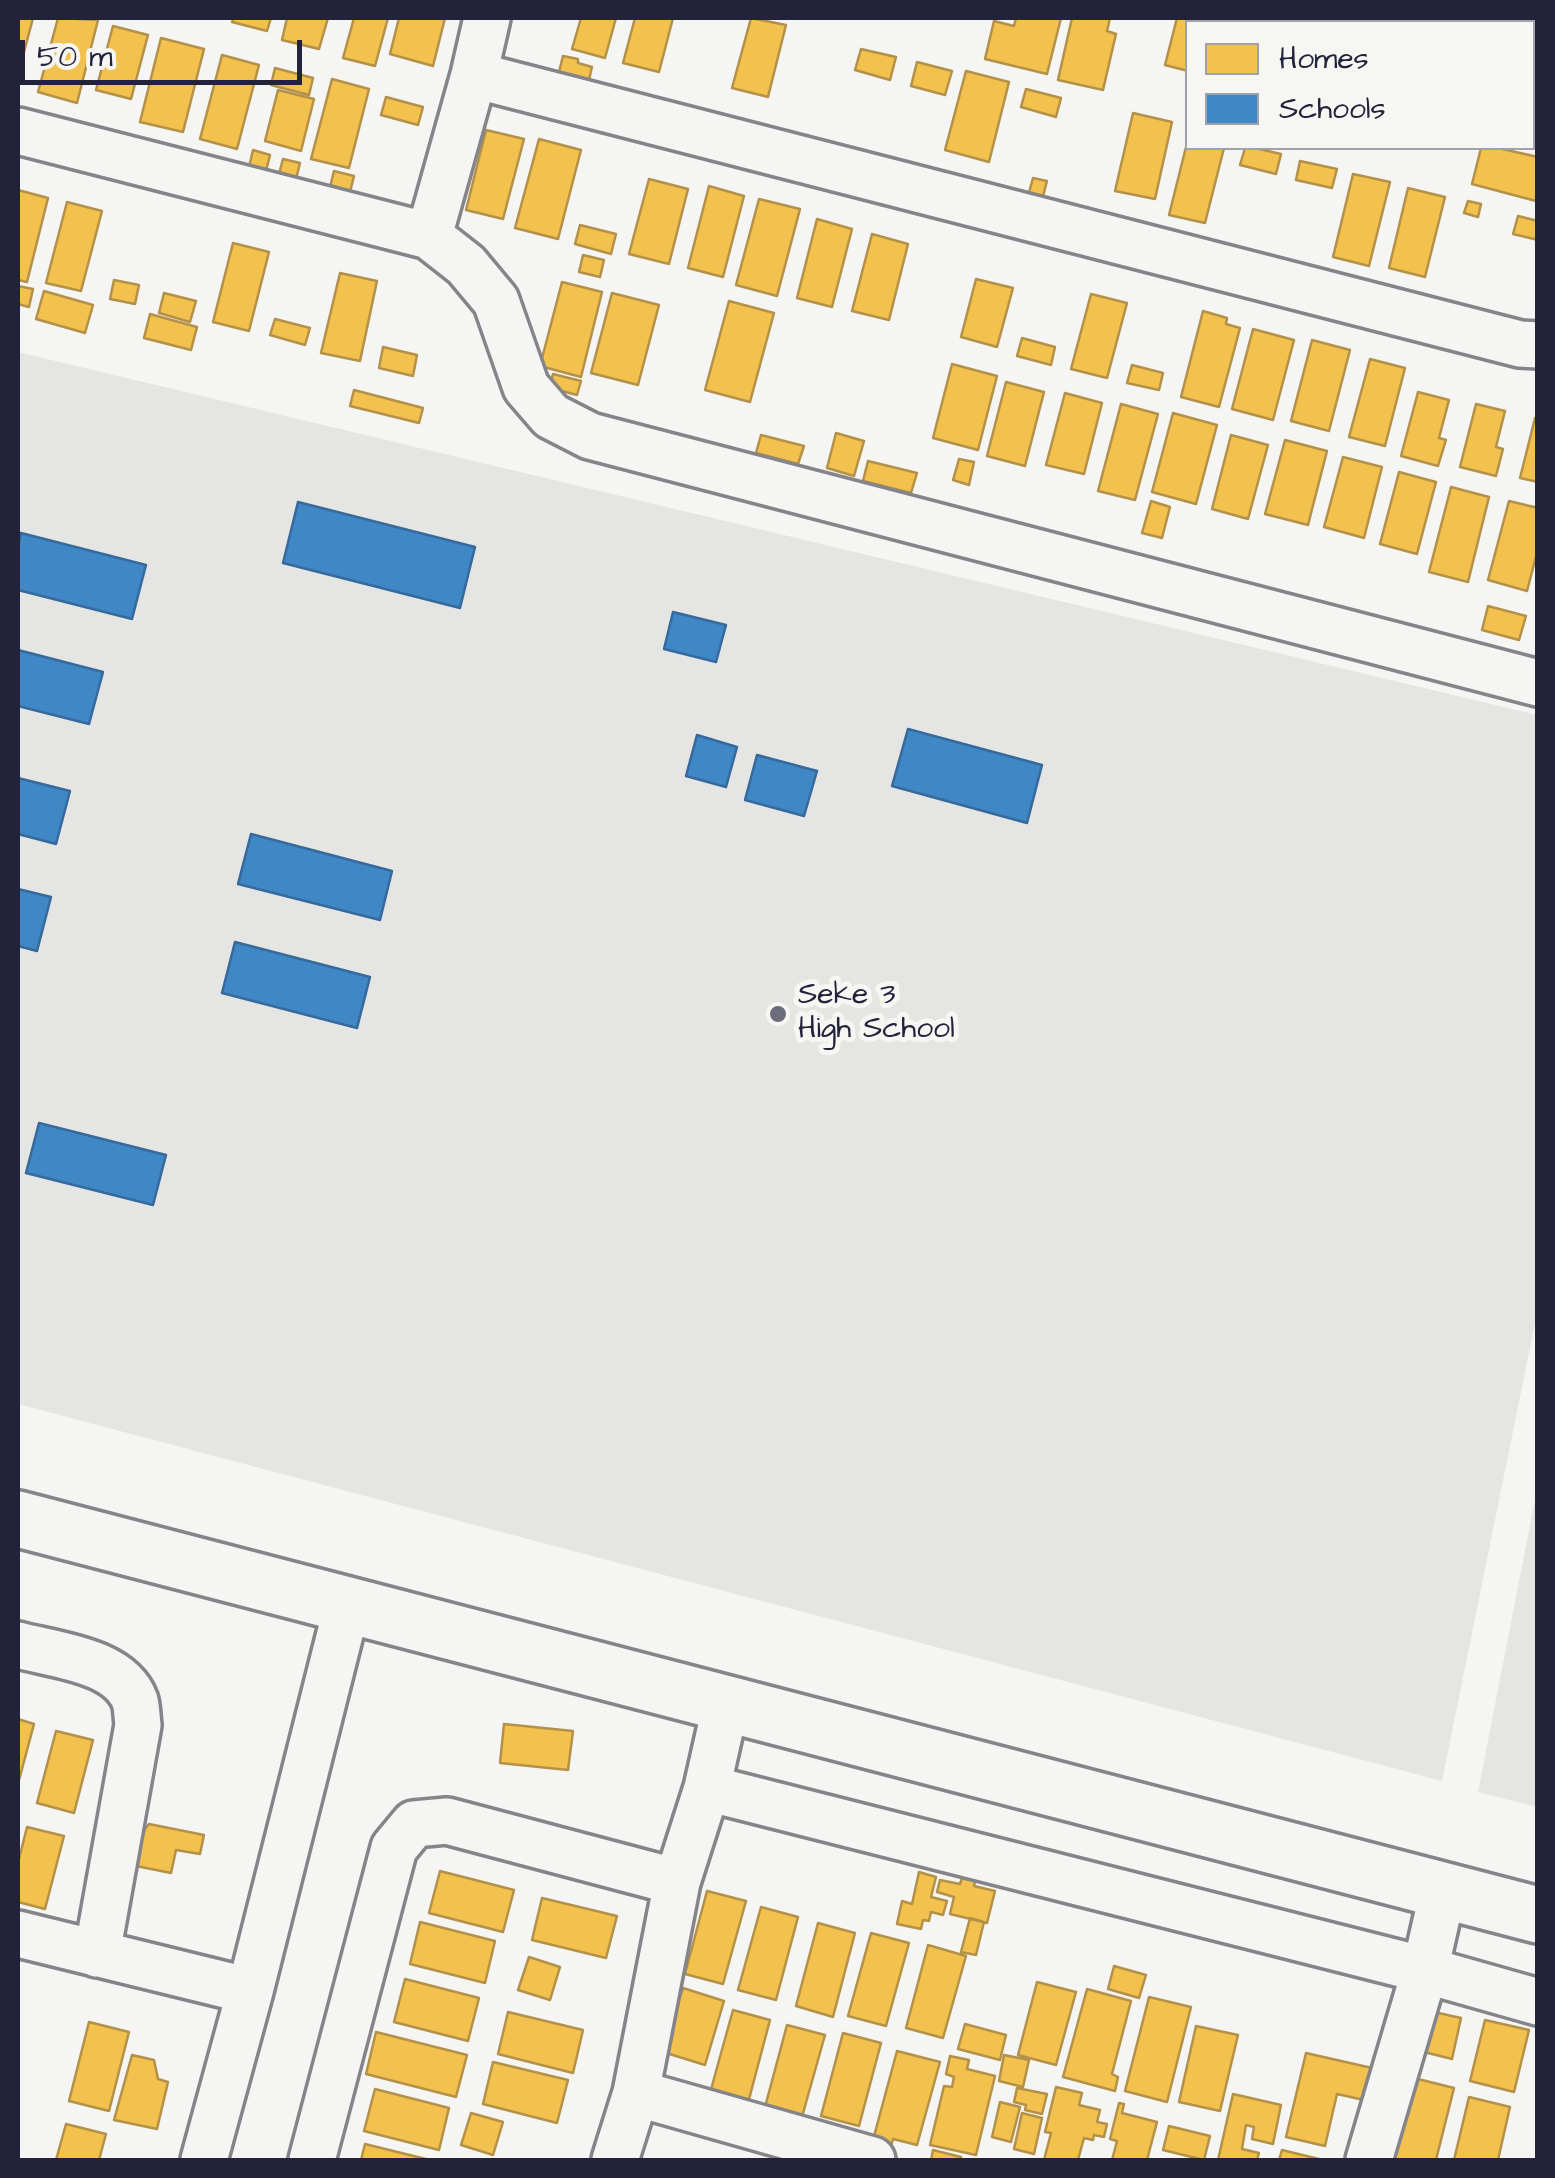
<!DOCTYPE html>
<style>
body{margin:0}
#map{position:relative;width:1555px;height:2178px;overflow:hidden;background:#f5f5f3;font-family:"Architects Daughter",sans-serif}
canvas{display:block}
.frame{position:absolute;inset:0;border:20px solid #22223b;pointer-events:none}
.legend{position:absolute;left:1185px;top:20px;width:350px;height:130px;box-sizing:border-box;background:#f6f6f2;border:2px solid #a1a1a9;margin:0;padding:12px 18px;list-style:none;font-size:30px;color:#22223b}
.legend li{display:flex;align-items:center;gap:20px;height:50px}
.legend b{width:50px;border:2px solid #a1a1a9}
.scale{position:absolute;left:20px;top:40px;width:282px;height:45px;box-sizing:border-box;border:5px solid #22223b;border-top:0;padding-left:12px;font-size:30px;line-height:35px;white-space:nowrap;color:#22223b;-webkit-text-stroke:8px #f6f6f2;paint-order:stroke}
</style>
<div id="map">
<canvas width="1555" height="2178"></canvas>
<div class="frame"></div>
<ul class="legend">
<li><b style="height:28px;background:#f2c14e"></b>Homes</li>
<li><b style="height:28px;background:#3f88c5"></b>Schools</li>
</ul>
<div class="scale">50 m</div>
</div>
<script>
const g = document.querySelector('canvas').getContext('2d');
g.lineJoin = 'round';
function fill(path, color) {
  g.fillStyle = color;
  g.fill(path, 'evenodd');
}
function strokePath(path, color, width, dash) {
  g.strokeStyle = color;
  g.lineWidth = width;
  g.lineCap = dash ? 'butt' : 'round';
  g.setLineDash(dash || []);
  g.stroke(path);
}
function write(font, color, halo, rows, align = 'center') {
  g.font = font + ' "Architects Daughter",sans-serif';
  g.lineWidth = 10;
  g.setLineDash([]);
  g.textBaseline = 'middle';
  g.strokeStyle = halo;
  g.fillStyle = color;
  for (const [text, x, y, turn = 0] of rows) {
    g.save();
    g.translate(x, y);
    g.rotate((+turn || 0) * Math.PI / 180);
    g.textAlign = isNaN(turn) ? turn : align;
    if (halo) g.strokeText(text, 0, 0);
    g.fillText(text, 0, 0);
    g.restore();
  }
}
fill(new Path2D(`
 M18 352 1537 715V1313L1442 1781 18 1404Z
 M1537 1489V1807L1478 1792Z`), '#e5e5e4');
const homes = new Path2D(`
 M18 18H33L18 75Z
 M58 18 98 20 77 103 38 92Z
 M234 18H271L267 31 232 22Z
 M287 18H328L319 49 282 40Z
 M354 18H388L375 66 343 58Z
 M399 18H445L433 66 390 54Z
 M581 18H616L605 58 572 49Z
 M635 18H673L659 72 623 63Z
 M751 18 786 25 768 97 732 88Z
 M1016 18H1061L1047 74 985 59 994 21 1014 26Z
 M1072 18H1110L1107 31 1116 34 1103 90 1058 80Z
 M1177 18H1194L1192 22H1188V71L1165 65Z
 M113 26 148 35 131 99 96 90Z
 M161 38 204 49 183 132 140 122Z
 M1532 44 1538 46V90L1532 89Z
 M861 49 896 57 890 80 855 70Z
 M222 55 259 65 237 149 200 139Z
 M563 56 578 59V63L592 67 588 84 558 76Z
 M917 62 952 71 945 95 911 86Z
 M275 68 313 78 309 95 271 85Z
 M966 71 1009 82 989 162 945 150Z
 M332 79 369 89 349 168 311 159Z
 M1026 89 1061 98 1056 117 1021 107Z
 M278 90 314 99 301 151 265 141Z
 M386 97 423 107 418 125 381 115Z
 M1133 113 1172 122 1155 199 1115 191Z
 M486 130 524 139 503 219 466 210Z
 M539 139 581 150 558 239 515 228Z
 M1188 139V148H1224L1205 223 1169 215Z
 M1245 148H1255L1281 154 1276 174 1240 165Z
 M1481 148H1498L1538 157 1536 201 1472 184Z
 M253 150 270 155 266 171 249 167Z
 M283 159 300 163 296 179 279 174Z
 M1300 161 1337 169 1332 188 1296 180Z
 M334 171 354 176 349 196 329 191Z
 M1353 174 1390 182 1369 266 1333 257Z
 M1033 178 1047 181 1042 200 1028 196Z
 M649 179 688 189 669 264 629 254Z
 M709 186 744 196 723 277 688 268Z
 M1408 188 1445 197 1425 277 1389 268Z
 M18 190 48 198 27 282 18 280Z
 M759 199 800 209 777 296 736 285Z
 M1468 201 1481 204 1478 217 1464 213Z
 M67 202 102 211 81 291 46 283Z
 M1518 216 1538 221V240L1513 234Z
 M817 219 852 229 832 307 797 298Z
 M580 225 616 234 611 254 575 244Z
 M872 234 908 244 889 320 852 311Z
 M233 243 269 252 249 331 213 322Z
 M583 255 604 260 600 277 579 272Z
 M340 273 377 281 360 361 321 353Z
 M976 279 1013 288 997 347 961 337Z
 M114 280 139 285 135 304 110 299Z
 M562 282 602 292 581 377 540 366Z
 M18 286 33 289 29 307 18 304Z
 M44 291 93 305 85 333 36 319Z
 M164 293 196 301 190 322 159 313Z
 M612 293 659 305 638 385 591 373Z
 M1091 294 1127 303 1107 378 1071 369Z
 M729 301 774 313 750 402 705 390Z
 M1203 311 1227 318 1226 324 1240 328 1219 407 1181 397Z
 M150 314 197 327 191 350 144 338Z
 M275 319 310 328 305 345 270 335Z
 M1253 329 1294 340 1273 420 1232 409Z
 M1022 338 1055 347 1051 365 1017 356Z
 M1312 340 1350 350 1329 431 1291 421Z
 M383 347 417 355 413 376 379 368Z
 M1370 359 1405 368 1385 446 1349 437Z
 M952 364 997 376 978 450 933 438Z
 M1132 365 1163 373 1159 390 1127 383Z
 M553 374 581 381 577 395 550 388Z
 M1006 382 1044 392 1025 466 987 456Z
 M354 390 423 408 419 423 350 406Z
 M1418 392 1449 400 1439 438 1446 440 1438 466 1401 456Z
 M1065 393 1102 403 1084 474 1046 465Z
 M1121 404 1158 414 1135 500 1098 491Z
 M1476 404 1505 411 1496 447 1503 449 1496 476 1460 467Z
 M1173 413 1217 425 1196 504 1152 492Z
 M1535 418 1538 419V482L1520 478Z
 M836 433 864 441 854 476 827 468Z
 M761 435 804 446 798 464 756 453Z
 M1231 435 1268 445 1248 519 1212 509Z
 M1285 440 1327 451 1308 525 1265 514Z
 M1343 457 1382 467 1364 538 1324 527Z
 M959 459 974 462 969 485 953 480Z
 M868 461 917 473 911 493 863 481Z
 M1399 472 1436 482 1417 554 1380 544Z
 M1451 487 1489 497 1468 582 1429 572Z
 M1151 501 1170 507 1162 538 1142 533Z
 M1509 501 1538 508V549L1527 591 1488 580Z
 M1488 606 1526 616 1519 640 1482 630Z
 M18 1719 34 1724 18 1784Z
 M504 1724 573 1731 568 1770 500 1763Z
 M56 1731 93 1740 74 1813 37 1803Z
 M149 1824 204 1835 200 1854 176 1850 171 1873 131 1865 136 1840Z
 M27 1827 64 1836 45 1909 18 1902V1863Z
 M440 1871 514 1890 503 1932 429 1913Z
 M919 1872 936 1877 931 1897 947 1901 943 1915 931 1912 929 1921 923 1920 921 1929 897 1924 902 1901 912 1904Z
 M963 1875 976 1878 974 1886 995 1891 987 1923 950 1914 954 1897 937 1892 940 1880 960 1884Z
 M707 1891 746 1901 723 1984 685 1974Z
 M542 1898 617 1916 606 1958 532 1940Z
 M761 1907 798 1917 776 2000 738 1990Z
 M970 1918 984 1922 976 1955 961 1952Z
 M420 1922 495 1941 485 1983 410 1964Z
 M818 1923 855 1933 833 2017 796 2006Z
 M871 1933 909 1943 886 2026 848 2016Z
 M928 1945 966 1956 943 2038 906 2028Z
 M529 1957 560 1967 550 2000 518 1990Z
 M1114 1966 1146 1975 1139 1998 1108 1989Z
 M405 1979 479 1998 468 2041 394 2022Z
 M1037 1982 1076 1992 1056 2065 1018 2055Z
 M683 1988 724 2001 705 2065 663 2052Z
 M1087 1989 1131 2001 1112 2074 1118 2077 1115 2091 1063 2077Z
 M1149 1997 1191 2007 1167 2102 1125 2091Z
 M733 2010 770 2020 748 2103 710 2093Z
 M1425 2010 1461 2018 1452 2059 1416 2050Z
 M508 2012 583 2030 573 2073 498 2054Z
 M1485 2020 1529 2030 1514 2092 1470 2081Z
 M89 2022 129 2032 109 2111 69 2101Z
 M965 2024 1006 2035 1000 2060 958 2049Z
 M787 2025 825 2035 802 2117 765 2107Z
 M1196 2026 1238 2035 1220 2111 1179 2102Z
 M376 2032 467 2055 456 2097 366 2074Z
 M843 2033 881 2043 859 2126 821 2116Z
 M897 2051 940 2062 917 2145 893 2139 888 2156 870 2151Z
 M1306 2053 1372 2068 1364 2100 1337 2094 1325 2146 1286 2137Z
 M132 2055 154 2060 158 2079 168 2082 157 2129 114 2120Z
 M1004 2055 1029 2060 1023 2087 999 2081Z
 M950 2056 969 2060 967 2069 995 2076 976 2155 930 2145 944 2086 952 2087 954 2077 946 2074Z
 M493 2062 568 2080 557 2123 483 2104Z
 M1402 2075 1454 2088 1436 2160H1397L1382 2157Z
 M1056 2087 1082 2093 1079 2105 1100 2110 1097 2122 1107 2124 1104 2137 1094 2135 1093 2140 1084 2138 1078 2160H1044L1051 2133 1045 2132Z
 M1017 2088 1047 2094 1042 2114 1025 2110 1026 2105 1014 2102Z
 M375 2089 449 2108 439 2150 364 2131Z
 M1233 2094 1281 2105 1273 2144 1252 2139 1254 2127 1246 2125 1242 2149 1259 2153 1257 2160H1218Z
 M1469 2097 1510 2107 1498 2160H1454Z
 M1000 2102 1020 2107 1011 2142 992 2137Z
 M1119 2103 1124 2104 1122 2113 1157 2122 1147 2160H1112L1117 2141 1110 2139Z
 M471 2113 503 2122 493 2155 461 2145Z
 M1022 2113 1042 2118 1034 2154 1014 2149Z
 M66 2124 106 2134 99 2160H56Z
 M1169 2126 1210 2136 1204 2160 1163 2150Z
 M365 2144 430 2160H361Z
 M933 2150 961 2157 960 2160H931Z
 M1282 2150 1323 2160H1279Z`);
fill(homes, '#f2c14e');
strokePath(homes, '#b49148', 2.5);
const schools = new Path2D(`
 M298 502 475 547 460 608 283 563Z
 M21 533 146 565 132 619 18 590V547Z
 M673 612 726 625 716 662 664 649Z
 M18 650 103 672 89 724 18 706Z
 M908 729 1042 765 1027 823 892 786Z
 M697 735 737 747 726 787 686 776Z
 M757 755 817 771 804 816 745 800Z
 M18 778 70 791 56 844 18 834Z
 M251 834 392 871 380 920 238 884Z
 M18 889 51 897 37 951 18 946Z
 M235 942 370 977 357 1028 222 993Z
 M39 1123 166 1155 153 1205 26 1173Z`);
fill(schools, '#3f88c5');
strokePath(schools, '#36699c', 2.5);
const street = new Path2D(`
 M1353 22 1355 18
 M474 75 1520 344 1538 345
 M18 131 429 236 474 75 487 18
 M429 236 466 265 496 301 526 387 551 416 590 436 1538 683
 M18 1645C55 1655 120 1660 135 1701 137 1708 137 1718 138 1725L97 1954
 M707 1788 1425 1970 1538 2002
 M18 1934 250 1991
 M636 2093 872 2160
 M204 2160 250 1991 347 1606
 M312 2160 394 1848 414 1824 447 1821 677 1882
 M615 2160 636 2093 677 1882 707 1788 726 1704
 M1369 2160 1425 1970 1443 1891`);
const secondary = new Path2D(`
 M18 1519 1538 1915`);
strokePath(street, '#858589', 52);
strokePath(secondary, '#858589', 62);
strokePath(street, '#f5f5f3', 45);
strokePath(secondary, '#f5f5f3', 55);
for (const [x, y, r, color] of [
 [778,1014,10,"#6c6c7b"]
]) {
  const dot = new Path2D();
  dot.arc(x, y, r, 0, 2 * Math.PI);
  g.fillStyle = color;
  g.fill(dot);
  strokePath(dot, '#f6f6f2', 4);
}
write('30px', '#22223b', '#f6f6f2', [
 ["Seke 3",798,997],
 ["High School",798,1031]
], 'left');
</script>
